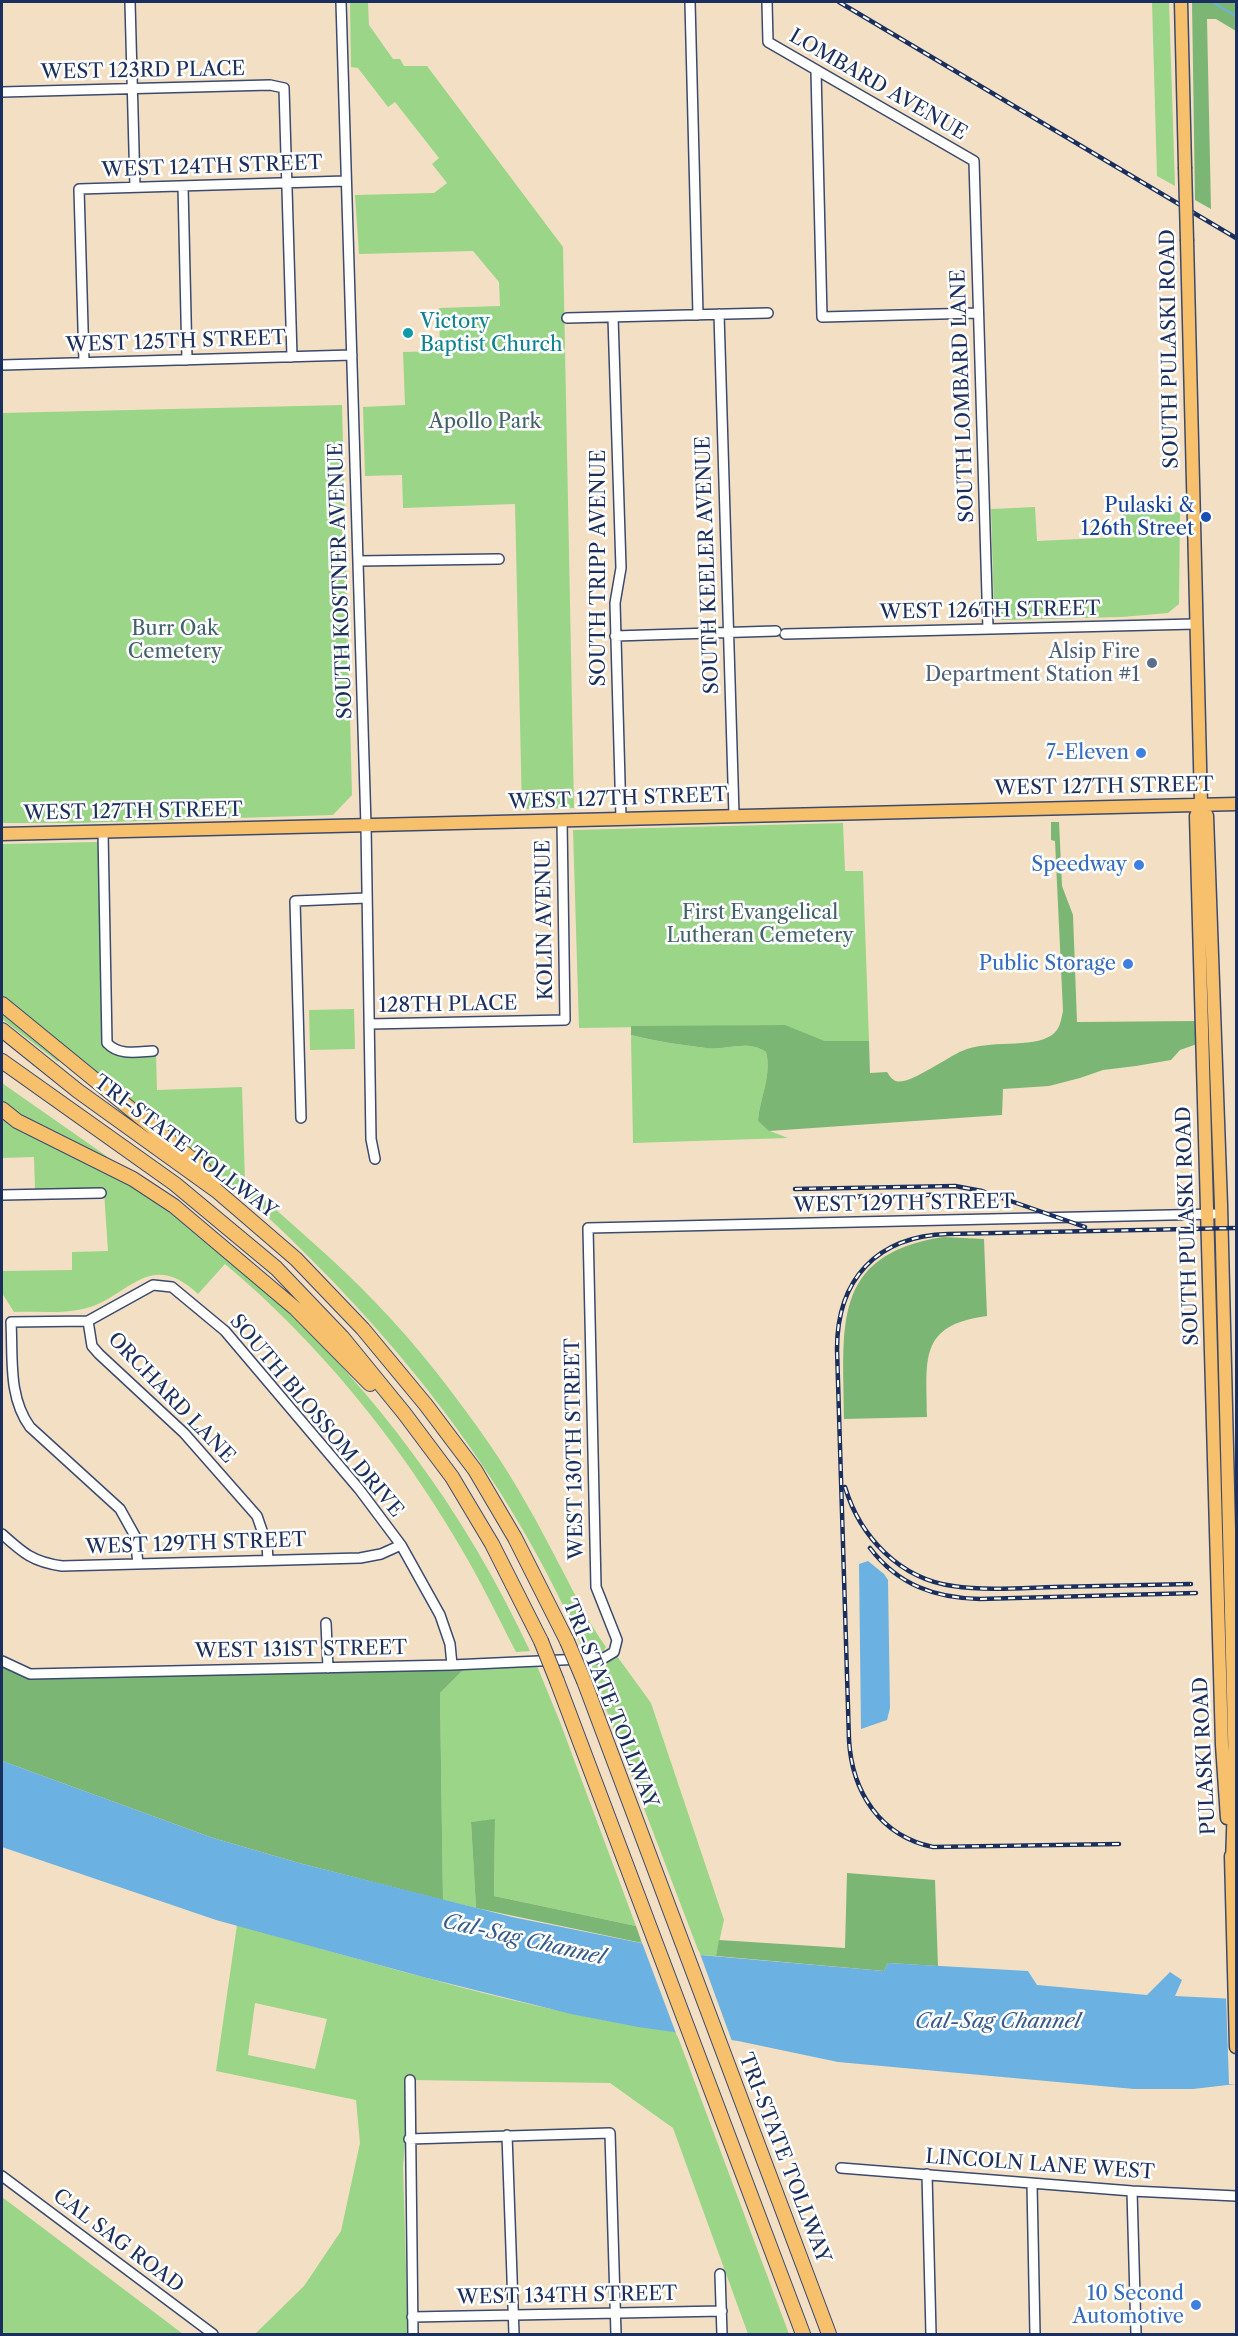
<!DOCTYPE html>
<style>
body{margin:0}
#map{position:relative;width:1238px;height:2336px;overflow:hidden;background:#f3e0c4;font-family:"Libre Caslon Text",serif}
canvas{display:block}
.frame{position:absolute;inset:0;border:3px solid #1b2f5e;pointer-events:none}
</style>
<div id="map">
<canvas width="1238" height="2336"></canvas>
<div class="frame"></div>
</div>
<script>
const g = document.querySelector('canvas').getContext('2d');
g.lineJoin = 'round';
function fill(path, color) {
  g.fillStyle = color;
  g.fill(path, 'evenodd');
}
function strokePath(path, color, width, dash) {
  g.strokeStyle = color;
  g.lineWidth = width;
  g.lineCap = dash ? 'butt' : 'round';
  g.setLineDash(dash || []);
  g.stroke(path);
}
function write(font, color, halo, rows, align = 'center') {
  g.font = font + ' "Libre Caslon Text",serif';
  g.lineWidth = 5;
  g.setLineDash([]);
  g.textBaseline = 'middle';
  g.strokeStyle = halo;
  g.fillStyle = color;
  for (const [text, x, y, turn = 0] of rows) {
    g.save();
    g.translate(x, y);
    g.rotate((+turn || 0) * Math.PI / 180);
    g.textAlign = isNaN(turn) ? turn : align;
    if (halo) g.strokeText(text, 0, 0);
    g.fillText(text, 0, 0);
    g.restore();
  }
}
fill(new Path2D(`
 M350 2H368L369 25 393 59H400L404 66H427L563 247 574 808 522 809 515 504 403 508 402 475 365 476 363 407 405 405 403 352 440 351 439 308 500 306 499 282 473 251 359 254 355 195 434 193 447 183 432 164 439 158 395 102 388 107 358 68 351 67Z
 M1152 2H1169L1175 186 1157 176Z
 M342 405 352 795 333 815 76 823H2V413Z
 M1035 507 1037 541 1123 537V514L1180 512 1179 604 1168 613 1122 617 1002 620 997 617 994 611 991 509Z
 M843 823 845 871H863L869 1041H825L784 1025 579 1028 573 830Z
 M98 842 104 1049 115 1054H156L157 1090 242 1087 245 1182C289 1222 335 1260 376 1303 418 1346 456 1396 490 1445 516 1483 538 1523 559 1564 574 1592 587 1621 606 1647L603 1652 586 1656C501 1454 364 1298 200 1156 136 1101 68 1051 2 998V844Z
 M354 1009 355 1049 310 1050 309 1010Z
 M2 1012 60 1059 58 1062 2 1019Z
 M631 1035C655 1041 681 1045 706 1048 728 1051 746 1039 766 1052 772 1075 760 1097 758 1121L770 1131 788 1138 633 1143Z
 M2 1083 105 1155 112 1162 32 1123 2 1103Z
 M2 1117 15 1127C61 1149 109 1169 152 1197 191 1223 227 1254 261 1285 375 1390 465 1511 530 1651L516 1652C497 1615 479 1578 458 1543 397 1439 317 1341 225 1264L198 1294C148 1247 127 1300 83 1309 61 1314 36 1311 14 1312L2 1293V1271L72 1270V1252L108 1251 104 1191 35 1190 34 1157 2 1158Z
 M614 1652 651 1703 724 1920 716 1956 700 1955 587 1659Z
 M537 1666 560 1722 636 1926 494 1896 495 1820 471 1822 476 1908 443 1900 440 1693 465 1668Z
 M237 1925C382 1965 527 2011 676 2032L789 2334H748L673 2128 610 2083 410 2080 403 2168 408 2334H255L304 2286 341 2231 360 2143 356 2100 216 2071ZM255 2003 327 2019 315 2069 248 2055Z
 M2 2197 183 2334H2Z`), '#9ad588');
fill(new Path2D(`
 M1192 2H1232L1236 4V31L1216 19H1207L1211 209 1195 200Z
 M1051 822H1059L1062 886 1073 915 1077 1022 1197 1021V1044L1180 1050 1171 1060 1136 1066 1103 1070 1080 1078 1049 1086 1003 1089 1002 1115 769 1131 758 1121C760 1097 772 1075 766 1052 746 1039 728 1051 706 1048 681 1045 655 1041 631 1035V1026L785 1025 825 1041H869L870 1073 887 1072C889 1075 892 1080 896 1081 908 1086 949 1056 962 1051 988 1039 1032 1049 1052 1035 1060 1029 1061 1020 1063 1011L1055 841 1051 840Z
 M943 1237 984 1239 987 1316C917 1325 927 1361 927 1417L844 1419C844 1328 829 1255 943 1237Z
 M2 1666 31 1679 465 1668 440 1693 443 1900 299 1863 213 1838 2 1761Z
 M495 1819 494 1896 636 1926 642 1943 476 1908 471 1822Z
 M847 1873 935 1880 938 1966 888 1963 884 1971 716 1956 719 1940 845 1948Z`), '#7bb674');
fill(new Path2D(`
 M868 1561 884 1574 888 1580 890 1708 887 1720 861 1729 859 1564Z
 M2 1761 213 1838 299 1863 512 1917 700 1955 884 1971 888 1963 1028 1971 1037 1985 1147 1995 1170 1972 1182 1980 1175 1996 1236 1999V2084L1193 2089H1134L838 2062 738 2041 638 2027 571 2014 423 1977 216 1920 2 1847Z`), '#6bb1e1');
fill(new Path2D(`
 M641 1940 699 1951 733 2044 677 2036Z
 M1226 1996H1236V2084H1229Z`), '#f3e0c4');
strokePath(new Path2D(`
 M1212 2 1236 16`), '#6bb1e1', 2);
const minor = new Path2D(`
 M130 2 135 187
 M341 2 366 826 371 1139 375 1159
 M690 2 698 315
 M767 2 768 42 974 161 988 629
 M816 71 822 317 978 313
 M2 92 270 85 284 88 292 357
 M183 186 187 360
 M719 314 734 815
 M613 317 621 568 615 603 621 818
 M567 318 768 313
 M84 362 79 189 346 181
 M2 365 352 355
 M358 561 499 559
 M785 634 1195 624
 M615 636 776 631
 M103 832 107 1043C119 1056 137 1052 153 1051
 M369 1024 565 1020 562 820
 M301 1118 295 901 366 898
 M2 1195 101 1193
 M88 1321 92 1346 99 1354 184 1433 257 1516 267 1545 268 1560
 M2 1534C23 1553 33 1562 62 1566L360 1558 381 1554 401 1545
 M138 1564 135 1536 120 1509 30 1427C8 1397 13 1358 11 1322L88 1321 153 1285 172 1287 225 1331 359 1489 401 1545 440 1615 450 1644 452 1665
 M326 1623 328 1668
 M2 1661 30 1674 452 1665 604 1658 614 1652 617 1640 596 1587 588 1228 1214 1214
 M410 2080 413 2334
 M507 2135 514 2334
 M409 2139 610 2133 616 2334
 M841 2168 1132 2191 1236 2196
 M927 2174 931 2334
 M2 2176 213 2334
 M1032 2184 1035 2334
 M1132 2191 1136 2334
 M720 2274 722 2334
 M412 2317 722 2311`);
const major = new Path2D(`
 M1181 2 1185 167
 M1187 241 1201 804 1207 816 1221 1205 1235 1773 1232 1863
 M1201 804 1196 816 1222 1745 1227 1818
 M2 834 1236 804
 M1231 1856 1236 2047`);
const highway = new Path2D(`
 M2 1004 204 1169 213 1184
 M2 1030 78 1091 217 1191 296 1259 363 1329 426 1405 475 1470 515 1538 567 1641
 M2 1061 175 1184 276 1268 342 1337 404 1413 452 1477 492 1544 541 1641
 M2 1109 17 1121 133 1179 174 1206 296 1309 370 1384
 M557 1681 803 2334
 M584 1681 829 2334`);
strokePath(minor, '#3b4a6d', 12);
strokePath(major, '#3b4a6d', 15);
strokePath(highway, '#3b4a6d', 16);
strokePath(minor, '#fff', 9);
strokePath(major, '#f7c06c', 12);
strokePath(highway, '#f7c06c', 14);
const rail = new Path2D(`
 M839 2 1236 238
 M795 1189 955 1186 982 1191 1085 1227
 M796 1198 967 1194
 M845 1487C860 1537 900 1579 953 1586 986 1591 1021 1588 1054 1587 1100 1586 1145 1585 1191 1584
 M870 1548C898 1585 935 1598 980 1599L1196 1593
 M1119 1844 933 1847C880 1836 852 1792 849 1740L837 1349C837 1279 877 1236 948 1234L1236 1228`);
strokePath(rail, '#1b2f5e', 4.5);
strokePath(rail, '#fff', 2, [7]);
const majorBridge = new Path2D(`
 M1185 167 1187 241`);
const highwayBridge = new Path2D(`
 M541 1641 557 1681
 M567 1641 584 1681`);
strokePath(majorBridge, '#3b4a6d', 15, []);
strokePath(highwayBridge, '#3b4a6d', 16, []);
strokePath(majorBridge, '#f7c06c', 12);
strokePath(highwayBridge, '#f7c06c', 14);
for (const [x, y, r, color] of [
 [408,333,6,"#0f9aa8"],
 [1206,517,6,"#1a4fb4"],
 [1152,663,6,"#5c6f8a"],
 [1141,753,6,"#3f7fe0"],
 [1139,865,6,"#3f7fe0"],
 [1128,964,6,"#3f7fe0"],
 [1196,2305,6,"#3f7fe0"]
]) {
  const dot = new Path2D();
  dot.arc(x, y, r, 0, 2 * Math.PI);
  g.fillStyle = color;
  g.fill(dot);
  strokePath(dot, '#fff', 2);
}
write('20px', '#1b2f5e', '#fff', [
 ["WEST 123RD PLACE",143,71,-1],
 ["LOMBARD AVENUE",878,85,30],
 ["WEST 124TH STREET",212,167,-2],
 ["WEST 125TH STREET",176,342,-2],
 ["SOUTH PULASKI ROAD",1170,349,-91],
 ["SOUTH LOMBARD LANE",963,396,-92],
 ["SOUTH KEELER AVENUE",708,565,-92],
 ["SOUTH TRIPP AVENUE",599,568,-90],
 ["SOUTH KOSTNER AVENUE",341,581,-92],
 ["WEST 126TH STREET",990,611,-1],
 ["WEST 127TH STREET",1104,787,-1],
 ["WEST 127TH STREET",618,799,-2],
 ["WEST 127TH STREET",133,812,-1],
 ["KOLIN AVENUE",545,920,-91],
 ["128TH PLACE",448,1005,-1],
 ["TRI-STATE TOLLWAY",185,1147,37],
 ["WEST 129TH STREET",904,1204,-1],
 ["SOUTH PULASKI ROAD",1188,1226,-92],
 ["ORCHARD LANE",171,1398,46],
 ["SOUTH BLOSSOM DRIVE",316,1416,50],
 ["WEST 130TH STREET",575,1449,-91],
 ["WEST 129TH STREET",196,1544,-2],
 ["WEST 131ST STREET",301,1650,-1],
 ["TRI-STATE TOLLWAY",610,1704,68],
 ["PULASKI ROAD",1205,1756,-93],
 ["TRI-STATE TOLLWAY",784,2158,69],
 ["LINCOLN LANE WEST",1040,2165,4],
 ["CAL SAG ROAD",118,2241,37],
 ["WEST 134TH STREET",567,2296,-1]
]);
write('20px', '#0d838f', '#fff', [
 ["Victory",420,322],
 ["Baptist Church",420,345]
], 'left');
write('20px', '#41616b', '#fff', [
 ["Apollo Park",485,422],
 ["Burr Oak",175,629],
 ["Cemetery",175,652],
 ["First Evangelical",760,913],
 ["Lutheran Cemetery",760,936]
]);
write('20px', '#164399', '#fff', [
 ["Pulaski &",1194,506],
 ["126th Street",1194,529]
], 'right');
write('20px', '#4e5e75', '#fff', [
 ["Alsip Fire",1140,652],
 ["Department Station #1",1140,675]
], 'right');
write('20px', '#366cbe', '#fff', [
 ["7-Eleven",1129,753],
 ["Speedway",1127,865],
 ["Public Storage",1116,964],
 ["10 Second",1184,2294],
 ["Automotive",1184,2317]
], 'right');
write('italic 21px', '#375c8c', '#fff', [
 ["Cal-Sag Channel",524,1940,13],
 ["Cal-Sag Channel",998,2022]
]);
</script>
